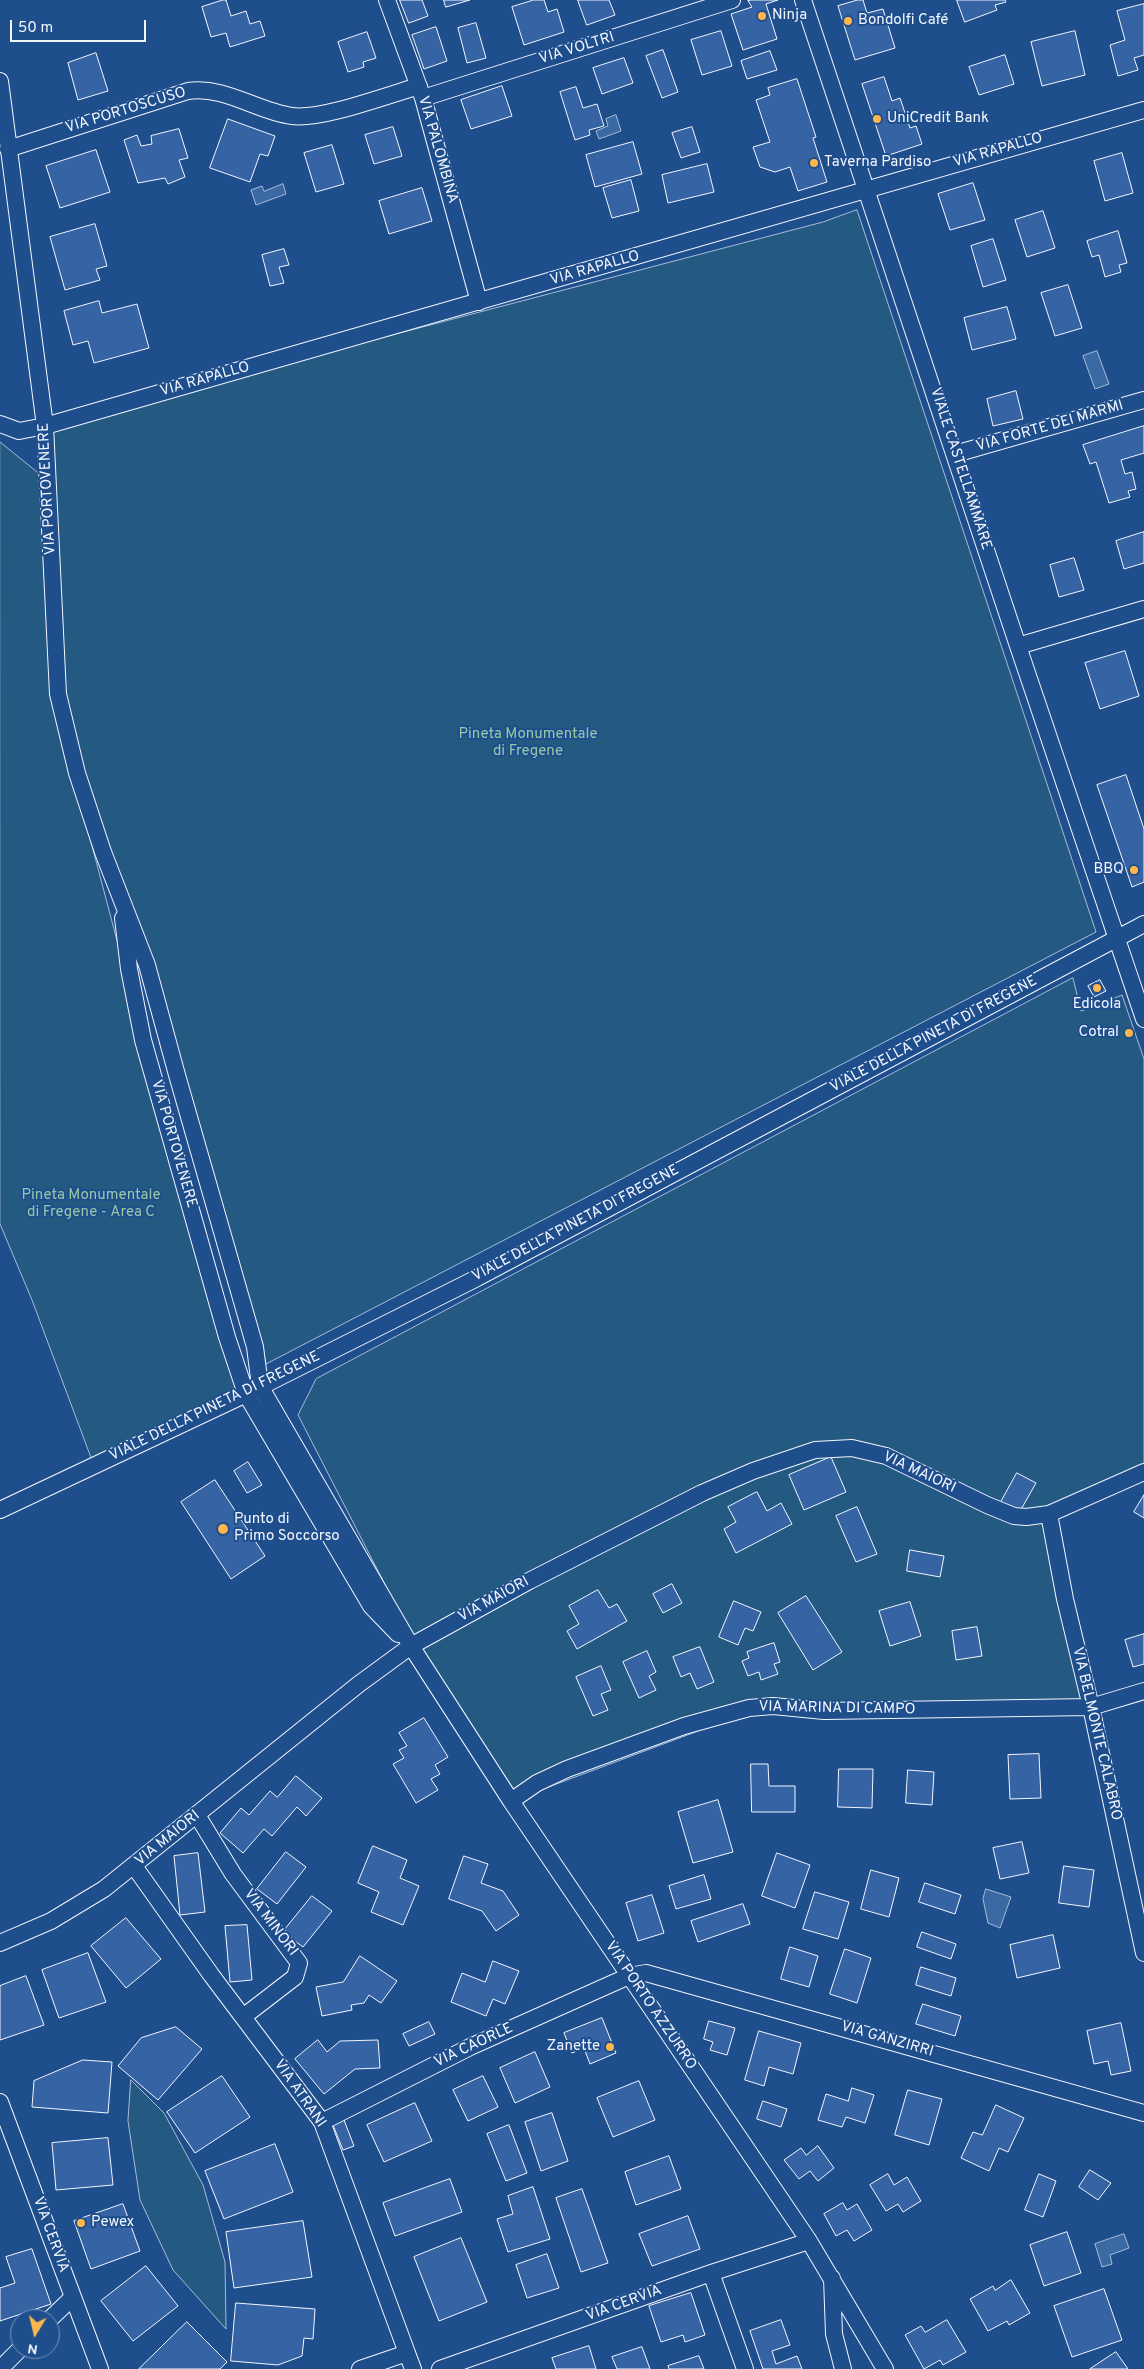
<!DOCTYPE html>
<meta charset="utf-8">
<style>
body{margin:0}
#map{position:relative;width:1144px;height:2369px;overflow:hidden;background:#1f4e8c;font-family:Overpass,sans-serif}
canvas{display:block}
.north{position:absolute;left:10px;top:2309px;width:50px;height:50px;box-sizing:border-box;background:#1f4e8c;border:1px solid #7391ba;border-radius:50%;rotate:189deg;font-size:14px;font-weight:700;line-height:20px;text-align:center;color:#f2f6ff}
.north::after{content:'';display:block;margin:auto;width:18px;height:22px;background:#ffb74d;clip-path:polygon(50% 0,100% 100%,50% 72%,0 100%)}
.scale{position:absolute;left:10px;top:20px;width:136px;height:22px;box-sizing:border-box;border:2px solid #f2f6ff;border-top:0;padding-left:6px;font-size:15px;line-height:18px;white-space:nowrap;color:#f2f6ff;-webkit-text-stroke:4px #1f4e8c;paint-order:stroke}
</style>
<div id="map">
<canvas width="1144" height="2369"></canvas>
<div class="north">N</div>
<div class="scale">50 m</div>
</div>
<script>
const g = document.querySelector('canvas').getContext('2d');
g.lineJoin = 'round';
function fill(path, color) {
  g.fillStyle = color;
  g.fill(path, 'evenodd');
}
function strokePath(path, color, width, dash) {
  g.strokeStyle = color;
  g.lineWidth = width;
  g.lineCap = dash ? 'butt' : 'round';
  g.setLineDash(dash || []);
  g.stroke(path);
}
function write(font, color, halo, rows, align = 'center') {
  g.font = font + ' Overpass,sans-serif';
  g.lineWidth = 4;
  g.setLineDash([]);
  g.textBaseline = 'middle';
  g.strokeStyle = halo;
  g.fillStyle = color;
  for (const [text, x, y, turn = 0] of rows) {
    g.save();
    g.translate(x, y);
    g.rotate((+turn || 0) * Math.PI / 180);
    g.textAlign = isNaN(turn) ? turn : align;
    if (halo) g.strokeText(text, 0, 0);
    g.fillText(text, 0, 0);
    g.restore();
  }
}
const green = new Path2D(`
 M857 210 1096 932 266 1364 262 1345 92 799 64 694 45 426 823 222Z
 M0 442 42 476 52 694 120 952 244 1394 93 1463 32 1300 0 1224Z
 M1073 978 1081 1011 1122 995 1144 1059V1469L1026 1515 895 1454 823 1442 414 1641 298 1415 316 1379Z
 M852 1448 987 1505 1049 1514 1091 1707 765 1706 511 1801 411 1646 774 1463Z
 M131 2080 164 2113 203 2185 225 2262 226 2329 173 2270 140 2200 128 2121Z`);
fill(green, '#245a82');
strokePath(green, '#a8bbd7', 1);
const water = new Path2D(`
 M616 115 621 131 599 139 596 131 608 126 606 119Z
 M283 184 286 194 256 205 251 190 262 186 264 191Z
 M1097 351 1109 384 1095 389 1083 356Z
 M986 1889 1011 1897 1000 1928 988 1923 983 1899Z
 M1124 2234 1129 2248 1110 2255 1112 2264 1102 2267 1095 2244Z`);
fill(water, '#3b69a3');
strokePath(water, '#a8bbd7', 1);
const building = new Path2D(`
 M223 0H226L231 16 246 11 250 24 260 21 265 36 230 47 226 33 211 37 202 7Z
 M400 0H422L428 16 409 23Z
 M444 0H470L446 7Z
 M534 0H544L548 12 557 9 564 32 524 45 512 7Z
 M578 0H609L615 15 587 25Z
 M752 0H778L766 4 777 39 743 50 731 14 752 7 748 1Z
 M858 0H863L867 13 883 9 895 48 855 60 838 6Z
 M957 0H1005L1006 2 995 5 997 10 965 22Z
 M1144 4V55L1134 58 1138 70 1118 76 1110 45 1125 40 1117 11Z
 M476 23 486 58 467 63 458 28Z
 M436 27 447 61 424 69 412 35Z
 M721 31 732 66 702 75 691 40Z
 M1075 31 1085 75 1042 86 1031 42Z
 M367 32 376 58 363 62 364 67 348 72 338 42Z
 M663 50 678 92 662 98 646 56Z
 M770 51 777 70 747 79 741 61Z
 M96 53 108 91 78 100 68 63Z
 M1005 55 1014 84 979 95 969 67Z
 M624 58 633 83 602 94 593 68Z
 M884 77 892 101 900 98 910 128 916 126 922 144 886 156 862 84Z
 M797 79 816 137 813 138 827 182 798 191 790 167 775 172 760 167 753 147 770 142 756 100 770 95 768 88Z
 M502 86 512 116 471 129 461 100Z
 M576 87 583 108 597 104 604 126 589 130 590 135 575 140 560 92Z
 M228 119 275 136 268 156 260 154 250 182 210 168Z
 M393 127 402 156 374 164 365 135Z
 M692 127 700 152 681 158 672 133Z
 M179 129 188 158 179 160 185 177 168 184 165 178 138 183 124 140 137 135 141 146 152 144 151 136Z
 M633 142 642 174 595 187 586 155Z
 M332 145 344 184 316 192 304 153Z
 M96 150 110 192 60 208 46 166Z
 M1122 153 1133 193 1105 201 1094 161Z
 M707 164 714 192 668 203 662 175Z
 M631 180 639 211 612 218 603 188Z
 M973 183 985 220 950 230 938 194Z
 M422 188 432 221 389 234 379 201Z
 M1043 211 1055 248 1027 257 1015 220Z
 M95 224 107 266 96 269 100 280 65 290 50 237Z
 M1118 231 1127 263 1119 265 1121 272 1105 277 1099 255 1092 257 1087 241Z
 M993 239 1006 280 983 287 971 246Z
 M284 249 289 265 279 267 284 283 270 286 262 255Z
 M1068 285 1082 328 1055 336 1041 293Z
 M99 301 102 313 137 304 149 348 94 363 88 341 73 345 64 311Z
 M1007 307 1016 339 972 350 964 318Z
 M1016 391 1023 419 993 426 987 399Z
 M1144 426V453L1121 460 1125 474 1132 472 1136 489 1128 491 1130 497 1109 503 1096 462 1090 464 1083 445Z
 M1144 532V563L1124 569 1116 541Z
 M1074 558 1084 590 1059 597 1050 565Z
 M1125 651 1139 696 1100 709 1085 663Z
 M1126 775 1144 829V882L1132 887 1097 785Z
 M1100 980 1106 991 1094 997 1088 986Z
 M831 1457 846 1492 804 1510 789 1475Z
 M248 1462 262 1485 247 1493 234 1471Z
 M1017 1473 1036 1483 1019 1513 1001 1502Z
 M215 1480 265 1556 231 1579 181 1502Z
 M757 1492 767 1511 781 1503 792 1524 736 1553 724 1529 736 1522 728 1507Z
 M1144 1495V1518L1134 1512Z
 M857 1507 877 1554 856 1562 836 1516Z
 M910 1550 944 1556 940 1577 907 1571Z
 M672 1584 682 1603 663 1613 653 1594Z
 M598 1590 609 1608 617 1604 627 1621 577 1649 567 1631 579 1624 569 1606Z
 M806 1596 842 1652 813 1670 778 1613Z
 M734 1601 761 1612 753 1631 745 1628 738 1645 719 1637Z
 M910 1602 921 1636 890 1646 879 1611Z
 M977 1627 982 1656 956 1660 952 1631Z
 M1144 1634V1664L1133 1667 1125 1640Z
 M774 1643 780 1662 774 1664 778 1674 761 1680 759 1672 748 1676 742 1661 749 1658 747 1652Z
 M700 1647 714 1682 697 1689 690 1673 681 1677 673 1657Z
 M647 1651 656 1672 649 1676 656 1690 639 1698 623 1662Z
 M601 1666 611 1690 601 1694 608 1710 593 1716 576 1677Z
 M424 1718 448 1757 435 1765 440 1774 431 1779 438 1790 416 1803 393 1764 404 1758 399 1750 407 1746 399 1733Z
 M1039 1754 1041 1798 1010 1799 1008 1755Z
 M751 1764H768L769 1786H795V1812H752Z
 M839 1769H873L872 1808 838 1807Z
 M908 1770 934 1772 932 1805 906 1803Z
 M296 1776 322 1798 306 1816 297 1807 272 1836 264 1829 243 1853 220 1833 241 1808 249 1815 270 1791 277 1797Z
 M718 1800 733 1852 693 1863 678 1812Z
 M1022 1842 1029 1873 1000 1879 993 1848Z
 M373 1846 407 1860 400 1878 419 1886 403 1925 371 1912 379 1892 358 1883Z
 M286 1852 306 1867 277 1904 257 1889Z
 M198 1853 205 1912 180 1915 174 1856Z
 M777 1853 810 1865 795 1908 762 1896Z
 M464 1856 488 1864 481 1883 503 1891 519 1915 496 1931 482 1911 449 1899Z
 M1064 1866 1094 1870 1089 1907 1059 1903Z
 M871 1870 899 1878 889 1917 861 1909Z
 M704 1875 711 1899 676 1909 669 1886Z
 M925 1883 961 1895 955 1914 919 1902Z
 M815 1892 849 1902 838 1939 803 1929Z
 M652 1895 664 1933 638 1941 626 1903Z
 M312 1896 332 1911 303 1947 283 1932Z
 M743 1904 750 1924 698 1942 691 1921Z
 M126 1918 161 1959 126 1988 91 1946Z
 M247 1925 252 1980 230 1982 225 1926Z
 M922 1932 956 1944 951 1959 917 1947Z
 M1053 1935 1060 1968 1017 1978 1010 1945Z
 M790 1947 818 1956 809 1987 781 1979Z
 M845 1949 871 1958 857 2003 830 1994Z
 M88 1953 106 2002 59 2018 42 1970Z
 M360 1956 397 1981 381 2003 369 1995 364 2003 351 2005 352 2010 322 2016 316 1987 343 1982Z
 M493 1961 519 1971 505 2004 493 1999 486 2016 451 2002 462 1973 485 1982Z
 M921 1967 956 1978 951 1996 916 1985Z
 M26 1976 44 2025 0 2040V1986Z
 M923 2004 961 2016 955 2036 916 2024Z
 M602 2018 616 2053 590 2064 584 2048 572 2053 564 2033Z
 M709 2021 735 2028 727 2055 710 2050 713 2042 704 2039Z
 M429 2022 435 2034 409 2046 403 2034Z
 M1121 2023 1131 2071 1111 2075 1108 2061 1094 2064 1087 2031Z
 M176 2027 202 2049 158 2100 118 2066 141 2038Z
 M759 2031 801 2043 793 2074 769 2067 764 2086 745 2080Z
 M318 2040 327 2052 340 2041 378 2040 380 2068 355 2069 324 2094 295 2059Z
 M535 2052 550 2087 515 2103 500 2068Z
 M83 2060 112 2062 108 2113 32 2107 34 2081Z
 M222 2076 250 2117 195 2153 167 2112Z
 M483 2076 498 2107 468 2121 453 2090Z
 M639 2081 655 2120 613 2137 597 2098Z
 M852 2088 874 2095 865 2123 846 2117 842 2127 818 2120 826 2094 848 2101Z
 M908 2090 942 2099 929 2145 895 2135Z
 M763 2101 787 2109 781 2127 757 2119Z
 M415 2103 432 2141 384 2162 367 2125Z
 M996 2105 1024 2118 1008 2152 999 2148 989 2171 961 2158 973 2132 982 2135Z
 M552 2113 568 2161 541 2171 525 2122Z
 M344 2120 354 2146 343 2150 333 2125Z
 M509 2125 527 2173 506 2181 487 2134Z
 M108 2138 113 2185 56 2190 52 2143Z
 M275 2144 293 2192 224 2219 205 2171Z
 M818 2146 834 2168 818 2181 810 2171 799 2179 784 2160 801 2148 806 2155Z
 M669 2156 681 2189 636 2205 625 2172Z
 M1090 2170 1111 2183 1098 2200 1079 2187Z
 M888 2174 894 2185 907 2177 921 2201 903 2212 898 2204 886 2211 870 2185Z
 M1039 2174 1056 2181 1043 2217 1025 2210Z
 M450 2179 462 2212 395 2236 383 2203Z
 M533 2187 550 2239 508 2252 497 2219 513 2214 508 2196Z
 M582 2189 608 2263 581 2272 556 2198Z
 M843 2203 847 2210 857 2204 872 2230 854 2241 847 2230 836 2236 824 2214Z
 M123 2204 140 2251 91 2269 74 2221Z
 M688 2216 700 2249 652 2266 639 2234Z
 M303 2221 312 2277 234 2288 226 2232Z
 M1067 2232 1081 2273 1044 2286 1030 2245Z
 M461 2238 487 2302 439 2321 414 2257Z
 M32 2249 51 2304 0 2321V2288L15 2283 6 2257Z
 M547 2254 559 2288 527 2298 516 2265Z
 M146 2266 178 2306 133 2341 101 2301Z
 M1011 2280 1030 2313 1009 2325 1007 2321 988 2331 970 2299 993 2286 995 2290Z
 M1104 2289 1122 2340 1072 2357 1054 2306Z
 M691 2293 705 2335 685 2342 683 2335 661 2342 649 2306Z
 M236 2303 315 2309 313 2339 304 2338 302 2356 278 2365 231 2361Z
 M781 2320 790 2345 772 2351 776 2364 797 2356 802 2369H763L750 2331Z
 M947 2320 966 2352 943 2365 940 2360 924 2369 905 2335 921 2326 925 2332Z
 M187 2322 227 2362 220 2369H139Z
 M589 2346 596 2369H556L552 2358Z
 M642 2347 650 2369H617L612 2357Z
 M1116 2352 1128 2369H1090Z
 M699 2356 704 2369H669L668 2366Z`);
fill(building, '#3563a3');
strokePath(building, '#f2f6ff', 1);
const minor = new Path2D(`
 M387 0 423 98 479 302
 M803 0 1018 646 1144 1019
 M0 81 45 426 58 694 77 773 103 852 147 965 177 1075 255 1347 260 1386 411 1646 511 1801 809 2241 885 2369
 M423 98 732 0
 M8 149 188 91C226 86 256 111 292 116 321 120 388 95 419 86
 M0 424 19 431 45 426 1144 110
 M955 454 1144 400
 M1018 646 1144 609
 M123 918 129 969 143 1040 227 1337 246 1394 371 1606 398 1634
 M0 1510 246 1394 477 1278 1144 924
 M1049 1514 1065 1599 1091 1707 1144 1953
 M511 1801 537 1783 567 1769 684 1726 749 1708 773 1706 824 1711 1091 1707 1144 1691
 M197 1815 233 1874 299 1963 295 1977 243 2017
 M134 1866 212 1976 322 2122 407 2353
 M0 1943 51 1921 104 1889 359 1684 411 1646 529 1581 702 1493 753 1471 815 1450 852 1448 886 1456 987 1505 1014 1516 1026 1517 1049 1514 1144 1472
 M0 2102 100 2369
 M322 2122 470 2047 629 1976 646 1973 1144 2113
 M711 2273 745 2369
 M832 2278 834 2334 843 2369
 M50 2319 73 2297
 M0 2369 20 2349
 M360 2369 407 2353 413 2369
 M440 2369 711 2273 809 2241`);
strokePath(minor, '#f2f6ff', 18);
strokePath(minor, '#1f4e8c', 16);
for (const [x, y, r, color] of [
 [762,16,5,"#ffb74d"],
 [848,21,5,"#ffb74d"],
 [877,119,5,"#ffb74d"],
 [814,163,5,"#ffb74d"],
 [1134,870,5,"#ffb74d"],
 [1097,988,5,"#ffb74d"],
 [1129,1033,5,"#ffb74d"],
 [223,1529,6,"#ffb74d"],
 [610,2047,5,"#ffb74d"],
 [81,2223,5,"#ffb74d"]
]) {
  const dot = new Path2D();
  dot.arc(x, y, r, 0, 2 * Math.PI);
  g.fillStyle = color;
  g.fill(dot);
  strokePath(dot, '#1f4e8c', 2);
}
write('15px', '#f2f6ff', '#1f4e8c', [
 ["Ninja",772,16],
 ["Bondolfi Café",858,21],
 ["UniCredit Bank",887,119],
 ["Taverna Pardiso",824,163],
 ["BBQ",1124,870,"right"],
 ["Edicola",1097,1005,"center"],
 ["Cotral",1119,1033,"right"],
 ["Punto di",234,1520],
 ["Primo Soccorso",234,1537],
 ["Zanette",600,2047,"right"],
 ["Pewex",91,2223]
], 'left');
write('15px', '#f2f6ff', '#1f4e8c', [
 ["VIA VOLTRI",577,49,-17],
 ["VIA PORTOSCUSO",126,111,-17],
 ["VIA PALOMBINA",437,150,74],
 ["VIA RAPALLO",998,151,-16],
 ["VIA RAPALLO",595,269,-16],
 ["VIA RAPALLO",205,380,-16],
 ["VIA FORTE DEI MARMI",1050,427,-16],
 ["VIALE CASTELLAMMARE",960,469,72],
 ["VIA PORTOVENERE",48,489,-93],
 ["VIALE DELLA PINETA DI FREGENE",934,1035,-28],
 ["VIA PORTOVENERE",173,1144,74],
 ["VIALE DELLA PINETA DI FREGENE",576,1224,-28],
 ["VIALE DELLA PINETA DI FREGENE",215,1407,-26],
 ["VIA MAIORI",919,1473,25],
 ["VIA MAIORI",494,1600,-29],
 ["VIA MARINA DI CAMPO",837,1709,1],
 ["VIA BELMONTE CALABRO",1096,1734,77],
 ["VIA MAIORI",168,1839,-39],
 ["VIA MINORI",270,1923,53],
 ["VIA PORTO AZZURRO",650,2006,56],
 ["VIA GANZIRRI",887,2040,16],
 ["VIA CAORLE",474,2046,-25],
 ["VIA ATRANI",299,2094,55],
 ["VIA CERVIA",50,2235,70],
 ["VIA CERVIA",624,2304,-20]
]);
write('15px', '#97c8a6', '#1f4e8c', [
 ["Pineta Monumentale",528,735],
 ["di Fregene",528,752],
 ["Pineta Monumentale",91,1196],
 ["di Fregene - Area C",91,1213]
]);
</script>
